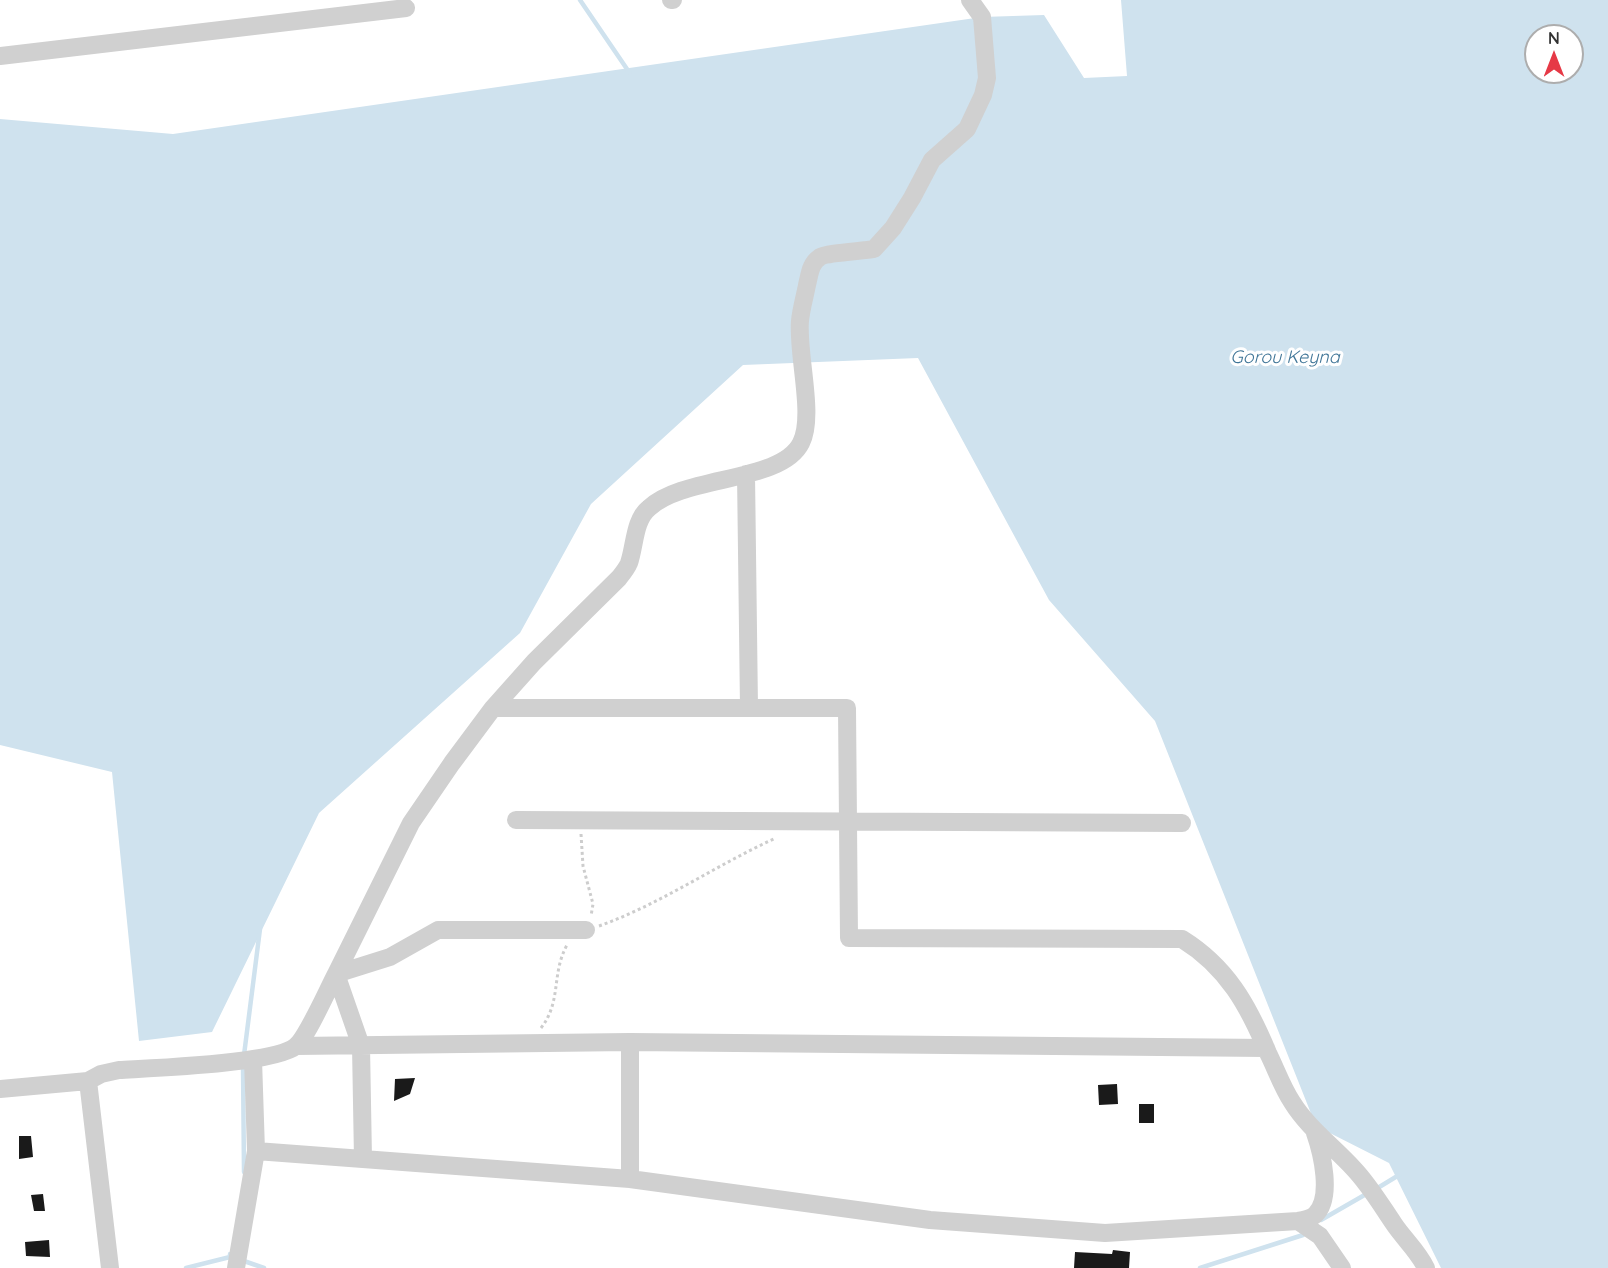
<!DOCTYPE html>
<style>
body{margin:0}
#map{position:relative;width:1608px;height:1268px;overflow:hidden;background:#fff;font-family:Quicksand,sans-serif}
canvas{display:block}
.north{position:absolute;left:1524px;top:24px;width:60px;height:60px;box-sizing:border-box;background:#fff;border:2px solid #adadad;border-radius:50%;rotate:0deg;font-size:16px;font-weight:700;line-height:24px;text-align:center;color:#333}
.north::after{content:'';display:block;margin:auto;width:21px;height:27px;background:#e63946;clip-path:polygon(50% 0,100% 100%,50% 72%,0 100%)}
</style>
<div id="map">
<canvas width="1608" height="1268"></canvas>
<div class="north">N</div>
</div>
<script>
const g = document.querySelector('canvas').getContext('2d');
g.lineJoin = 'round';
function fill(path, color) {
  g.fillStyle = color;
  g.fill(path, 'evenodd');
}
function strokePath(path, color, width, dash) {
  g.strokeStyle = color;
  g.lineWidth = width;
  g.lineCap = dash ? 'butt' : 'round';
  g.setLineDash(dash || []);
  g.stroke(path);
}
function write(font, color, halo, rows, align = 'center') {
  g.font = font + ' Quicksand,sans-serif';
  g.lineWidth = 6;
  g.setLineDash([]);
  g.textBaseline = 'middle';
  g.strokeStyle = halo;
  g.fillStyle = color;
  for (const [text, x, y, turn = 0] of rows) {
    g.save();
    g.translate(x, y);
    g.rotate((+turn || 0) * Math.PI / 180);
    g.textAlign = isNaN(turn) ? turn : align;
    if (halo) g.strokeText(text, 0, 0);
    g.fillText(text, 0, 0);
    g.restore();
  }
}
fill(new Path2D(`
 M1121 0H1608V1268H1441L1389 1163 1316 1126 1155 721 1049 600 918 358 743 365 591 504 520 633 319 813 212 1032 139 1041 112 772 0 745V119L173 134 982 17 1044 15 1084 78 1127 76ZM1536 36H1572V72H1536Z`), '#cfe2ee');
strokePath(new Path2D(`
 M580 0 629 72
 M244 1055 260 929
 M243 1066 244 1172
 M1376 1189 1399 1175
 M1321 1220 1368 1193
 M241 1260 264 1268
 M186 1268 230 1257V1254
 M1200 1268 1303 1235 1308 1231`), '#cfe2ee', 4.5);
fill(new Path2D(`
 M415 1078 410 1094 394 1101 395 1079Z
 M1117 1084 1118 1104 1099 1105 1098 1085Z
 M1139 1104H1154V1123H1139Z
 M19 1136H31L33 1157 19 1159Z
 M43 1194 45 1211H34L31 1195Z
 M49 1240 50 1257 26 1256 25 1242Z
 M1113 1250 1130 1252 1129 1268H1074L1075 1252 1112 1254Z`), '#1a1a1a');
strokePath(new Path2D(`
 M581 834 583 866 593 904 591 916
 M599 926C661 904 716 865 776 838
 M541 1028C562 1001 551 974 567 945`), '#cdcdcd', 3, [3, 3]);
strokePath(new Path2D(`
 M671 0H673
 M0 56 406 8
 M746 474 749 708
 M493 708H847L849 938 1182 939C1227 967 1248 1005 1268 1053 1276 1069 1282 1087 1292 1102 1308 1128 1333 1146 1354 1169 1370 1186 1381 1205 1394 1224 1404 1239 1418 1251 1426 1268
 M516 820 1182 823
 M630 1042V1179
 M296 1046 630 1042 1266 1048
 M88 1081 110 1268
 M0 1089 88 1081 101 1074 119 1070C152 1068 275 1064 296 1046 307 1037 328 989 336 974L390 957 438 930H586
 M256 1151 630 1179 930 1220 1105 1233 1298 1221C1304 1220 1310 1219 1315 1215 1333 1198 1322 1153 1315 1133
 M363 1159 361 1046 336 974 411 823 452 763 493 708 534 662 619 578C623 573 627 568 629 563 635 546 634 520 649 508 684 475 781 483 801 443 815 416 797 354 800 321 801 309 805 296 807 285 810 273 810 264 820 257 826 253 863 251 874 249L893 228 912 198 932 160 967 129 983 95 987 78 982 17 970 0
 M1298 1221 1320 1236 1342 1268
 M236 1268 256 1151 253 1059`), '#d0d0d0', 18);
write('italic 18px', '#3f7597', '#fff', [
 ["Gorou Keyna",1285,358]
]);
</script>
